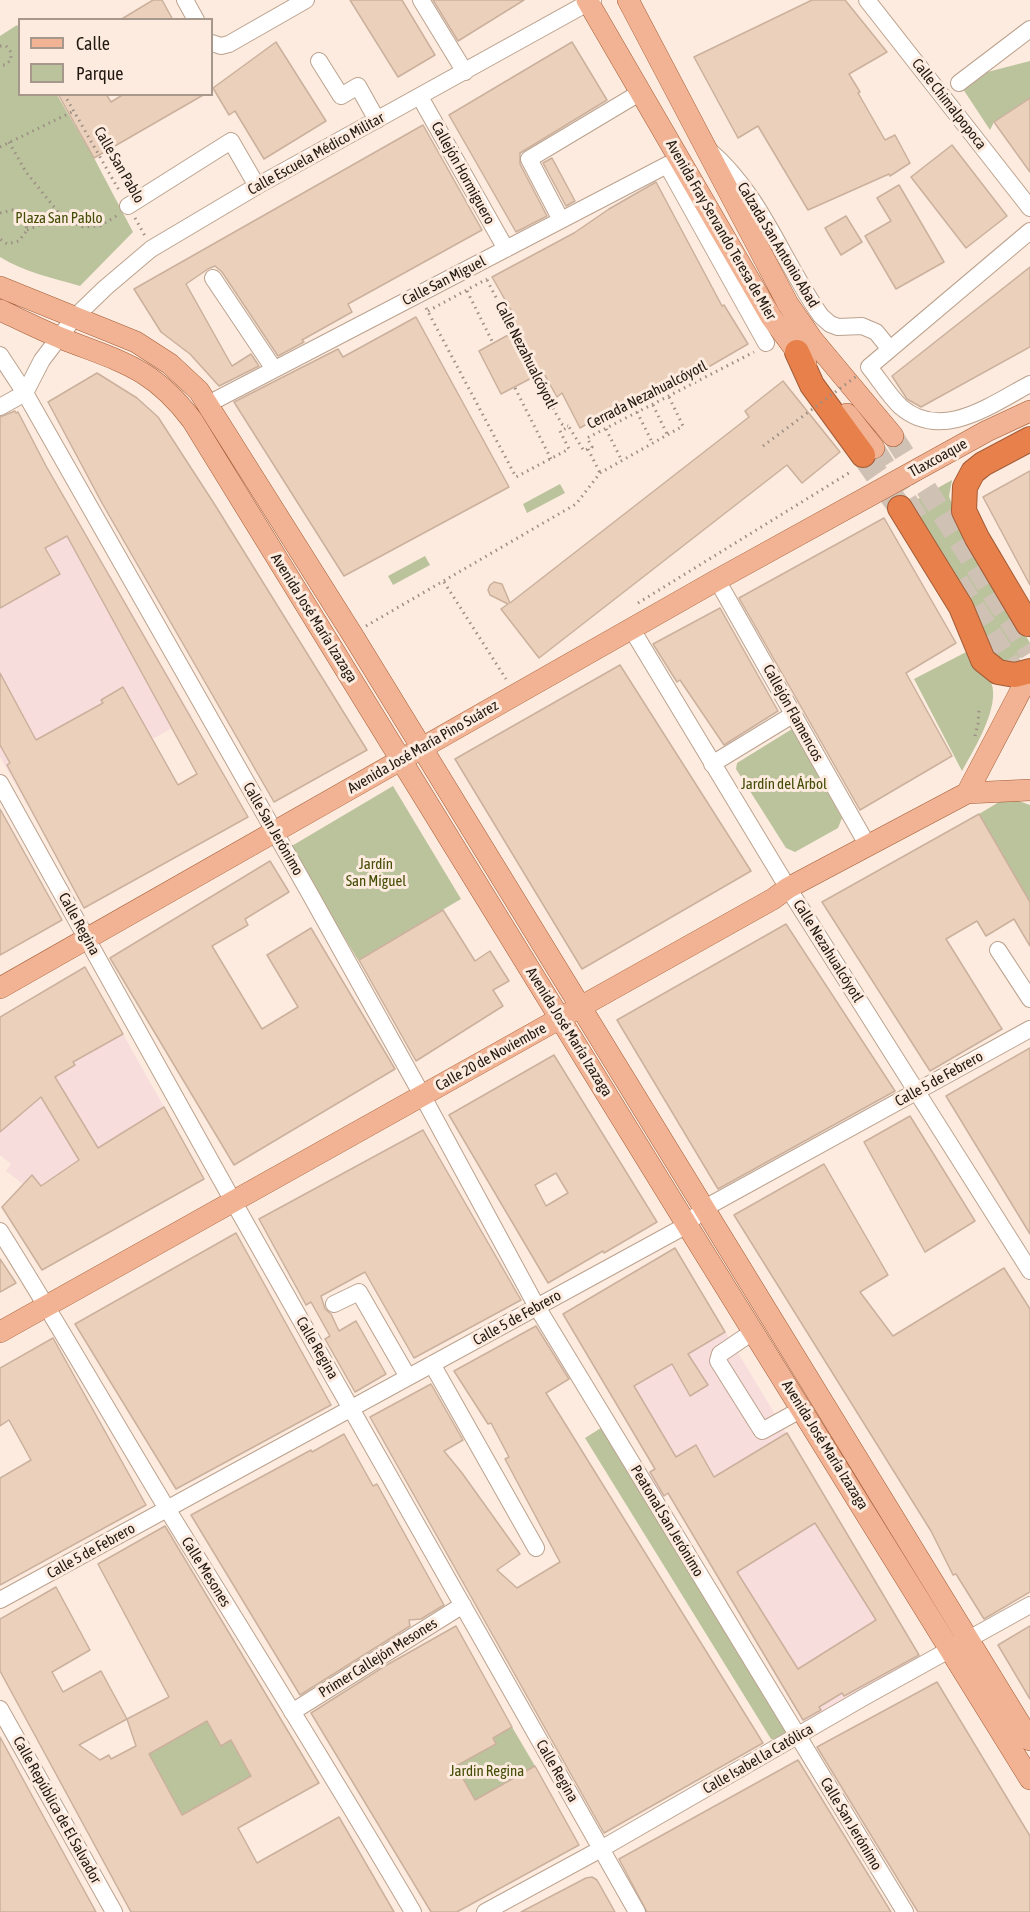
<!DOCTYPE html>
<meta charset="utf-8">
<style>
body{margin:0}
#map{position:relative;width:1030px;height:1912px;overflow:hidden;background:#fcebde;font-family:"Asap Condensed",sans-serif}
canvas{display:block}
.legend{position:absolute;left:18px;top:18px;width:195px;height:78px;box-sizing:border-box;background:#fcebde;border:2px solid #a5978c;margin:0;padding:8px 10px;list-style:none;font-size:18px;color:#221911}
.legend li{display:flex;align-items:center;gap:12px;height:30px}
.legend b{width:30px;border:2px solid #a5978c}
</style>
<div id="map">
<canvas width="1030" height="1912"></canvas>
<ul class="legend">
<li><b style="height:8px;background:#f1b393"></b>Calle</li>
<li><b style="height:16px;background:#bac39c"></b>Parque</li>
</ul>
</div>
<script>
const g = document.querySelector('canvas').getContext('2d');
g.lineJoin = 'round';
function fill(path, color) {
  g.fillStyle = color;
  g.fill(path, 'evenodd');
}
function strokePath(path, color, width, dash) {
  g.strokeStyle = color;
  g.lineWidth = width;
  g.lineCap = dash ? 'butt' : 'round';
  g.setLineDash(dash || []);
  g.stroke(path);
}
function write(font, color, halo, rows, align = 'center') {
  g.font = font + ' "Asap Condensed",sans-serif';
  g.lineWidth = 6;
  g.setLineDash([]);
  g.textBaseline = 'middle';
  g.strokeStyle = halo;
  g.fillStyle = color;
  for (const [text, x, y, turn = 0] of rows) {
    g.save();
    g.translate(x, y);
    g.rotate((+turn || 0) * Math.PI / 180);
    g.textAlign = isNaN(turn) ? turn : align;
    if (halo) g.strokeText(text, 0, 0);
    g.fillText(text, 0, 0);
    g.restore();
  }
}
fill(new Path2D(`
 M0 508 45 532 75 515 192 717 29 808 0 757Z
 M123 1034 164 1107 41 1186 32 1175 23 1184 6 1171 11 1164 0 1155V1132L31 1106 24 1097 73 1062Z
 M675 1248 921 1657 805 1725 668 1494 660 1498 646 1474 655 1469 563 1314Z`), '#f8dddd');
fill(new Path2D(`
 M17 25 20 30V94L57 95 94 158 133 232 80 286C53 278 24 272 0 257V36Z
 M1030 61V101L1028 99 994 122 990 130 963 89 972 76Z
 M952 480 949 496 956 516 1030 643 1021 657 1006 664 992 658 907 505Z
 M560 484 565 493 527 513 523 504Z
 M425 556 430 565 393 585 388 576Z
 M972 649C978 659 987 670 991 682 1001 706 974 749 962 771L914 679Z
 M792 729 842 818 838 828 795 852 786 848 736 769 737 763Z
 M393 786 461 899 358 960 290 847Z
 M1004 799H1013L1030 805V902L979 814Z
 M612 1421 794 1728 774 1739H771L585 1438Z
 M431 1720 476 1755 496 1744 493 1738 512 1727 535 1766 475 1800Z
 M207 1721 221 1745 231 1740 251 1776 182 1815 149 1754Z`), '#bac39c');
const building = new Path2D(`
 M153 0H162L173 20H120Z
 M350 0H402L435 55 398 77Z
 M433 0H524L458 41Z
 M812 0H845L887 52 849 74 860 92 858 93 885 140 895 135 910 163 890 176 889 174 808 210 758 126 738 138 694 57Z
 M276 42 326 121 264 159 235 111 229 115 213 88Z
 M572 42 607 100 520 153V164L547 216 516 232 449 115Z
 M58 94H106L111 102 124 94H205L94 158Z
 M1030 98V172L994 122Z
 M423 125 482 230 348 304 352 312 302 340 304 342 278 356 222 272 215 266 208 269 186 284 232 366 251 354 259 366 219 386 190 354 161 332 134 289Z
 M952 145 1007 216 966 248 911 177Z
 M552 158 575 201 566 206 543 163Z
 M656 182 722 306 724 305 748 344 674 387 675 389 652 394 608 417 606 413 580 428 562 393 557 397 543 372 501 394 479 351 519 329 510 313 512 312 492 277 574 233 609 209Z
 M899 185 944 262 896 289 865 236 891 221 877 198Z
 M846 216 862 242 841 255 825 228Z
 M1030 267V347L921 407 907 399 892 376Z
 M416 317 509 487 344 576 234 402 338 349 343 357Z
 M97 373 137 398 158 417 215 505 367 750 274 802 102 503 48 402Z
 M783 381 840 452 802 483 787 465 539 658 501 609 508 604 490 595 488 590 490 585 494 582 502 584 510 603 749 417 745 411Z
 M15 411 16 413 18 412 46 466 248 817 84 908 7 765 10 763 0 745V673L36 740 103 703 101 700 123 687 178 785 197 774 67 536 45 548 60 574 0 608V417Z
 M1030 471V585L983 497Z
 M884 518 956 643 906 673 952 756 860 810 739 598Z
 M720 608 778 711 724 745 680 680 677 682 653 644Z
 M620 665 751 871 582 969 455 759Z
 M0 809 62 920 0 955Z
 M979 814 1030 902V946L1014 919 986 936 977 921 946 939 1002 1029 930 1071 822 902Z
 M270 861 289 892 245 919 248 925 212 946 262 1029 298 1007 267 955 311 928 395 1069 234 1165 110 958Z
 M443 910 475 961 490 951 509 981 493 990 503 1006 416 1061 359 960Z
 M786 924 895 1091 718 1189 617 1020Z
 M85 967 123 1034 73 1062 75 1065 55 1077 98 1148 164 1107 204 1179 42 1270 2 1207 32 1175 41 1186 79 1160 41 1097 0 1132V1017Z
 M1030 1048V1234L946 1096Z
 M554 1055 657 1222 604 1253 603 1251 548 1283 449 1115ZM556 1173 568 1193 546 1206 535 1185Z
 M910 1116 975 1221 925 1252 864 1142Z
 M423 1130 521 1300 414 1358 365 1272 321 1296 325 1309 331 1314 339 1331 356 1321 386 1374 355 1392 325 1339 330 1336 311 1302 306 1305 259 1219Z
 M824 1164 888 1275 860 1292 893 1336 1004 1268 1030 1309V1592L984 1619 956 1574 953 1575 931 1531 734 1215Z
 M236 1233 331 1405 176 1489 75 1324Z
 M675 1248 725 1332 688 1354 708 1385 690 1396 672 1364 634 1386 676 1457 696 1445 714 1477 787 1433 919 1655 844 1696 842 1693 819 1707 821 1710 803 1720 668 1493 664 1496 650 1472 655 1469 563 1314ZM815 1523 876 1620 798 1669 737 1572Z
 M0 1259 16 1283 0 1292Z
 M536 1326 569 1379 546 1393 763 1743 604 1833 370 1417 431 1384 463 1440 444 1451 462 1473 520 1554 497 1570 517 1588 560 1562 505 1459 509 1457 491 1423 488 1424 454 1371Z
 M53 1338 146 1505 0 1585V1478L31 1460 9 1420 0 1426V1368Z
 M344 1434 373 1486 377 1484 444 1605 421 1619 409 1620 410 1626 300 1695 191 1515 311 1450 312 1452Z
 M165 1526 319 1783 238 1828 257 1863 339 1817 394 1912H131L0 1671V1619L56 1587 90 1650 52 1672 63 1692 101 1671 127 1719 169 1697 98 1564ZM127 1719 136 1746 111 1759 109 1755 100 1760 79 1745ZM207 1721 221 1746 231 1740 251 1776 182 1815 149 1754Z
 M456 1626 512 1727 493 1738 496 1744 456 1766 475 1800 535 1766 579 1845 457 1912H431L311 1713 385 1666Z
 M1030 1626V1699L998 1645Z
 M937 1682 1030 1836V1912H918L817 1747Z
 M0 1737 36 1803 96 1912H0Z
 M798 1760 891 1912H647L619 1859Z
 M592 1877 597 1880 615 1912H521L586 1878Z`);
fill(building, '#ebd0bb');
strokePath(building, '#cbb19d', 1.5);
strokePath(new Path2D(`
 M893 436 1030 653
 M874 448 920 522
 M958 581 1025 687`), '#d0c1b5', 21, [21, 10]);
strokePath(new Path2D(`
 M863 455 900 508`), '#d0c1b5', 24, [24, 12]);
const minor = new Path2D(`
 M185 0 196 20
 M421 0 465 72
 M867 0 1030 208
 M212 43 221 46 229 44 306 0
 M319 61 341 96 358 86 377 120
 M959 83 1030 29
 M420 97 506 249
 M709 150C761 194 783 262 821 316L830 324 838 327 862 326 876 332 889 348
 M667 165 766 343
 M128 206 231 141 257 186
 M561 220 529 159 641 92
 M1030 231 869 367C879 379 889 396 901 407 942 442 992 404 1030 384
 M213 278 274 369
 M0 355 25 393 310 894 422 1095 537 1307 905 1912
 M208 404 667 165 681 160
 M0 407 25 393 42 360 74 318 105 288 151 249 257 186 593 0
 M717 580 868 846
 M631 628 788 888 1030 1271
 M712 764 794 714
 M0 783 233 1201 637 1912
 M998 950 1030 999
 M0 1231C58 1323 112 1418 169 1512 251 1645 334 1777 413 1912
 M334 1304 359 1292 408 1377
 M754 1331 720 1354 718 1361 762 1431 802 1409
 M432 1364 536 1548
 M0 1600 687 1225 703 1209 1030 1029
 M0 1709 114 1912
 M292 1712 463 1605
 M485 1912 601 1849 866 1696 1030 1605`);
const major = new Path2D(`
 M587 0 771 317 806 364
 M628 0 788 304 812 339 893 436
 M0 287 136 342 170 364 199 391 352 634 1030 1740
 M0 310C21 320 41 330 63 339 121 362 152 367 192 420L687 1225 1030 1779
 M847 414 874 448
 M967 793 1030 673
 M0 988 717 580 987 431 1030 411
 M0 1332 773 899 788 888 967 793 1030 790`);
const highway = new Path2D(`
 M797 352 812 385 863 455
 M900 508 961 607 983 660 998 672 1015 675 1030 671
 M1028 624 977 538 964 511 965 487 973 472 983 464 1030 439`);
strokePath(minor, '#bca28e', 18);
strokePath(major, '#a35c37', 22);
strokePath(highway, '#a35c37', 26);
strokePath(new Path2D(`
 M0 46H6L11 52V60L5 65H0
 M64 94 120 192
 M9 142 26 172 62 217 83 227 100 226 118 215
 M0 147 74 111
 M0 213 13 210 24 217 27 230 19 241 7 244 0 239
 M135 218 145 236
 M27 230 61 217
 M487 280 555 412 562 424 568 426
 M467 291 493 343
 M426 308 516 477 569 449 560 431 569 427 584 451 592 447 587 438 754 352
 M428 311 487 279
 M515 388 551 459
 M653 405 667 434
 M637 412 652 442
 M606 429 621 459
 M588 449 600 473
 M444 582 506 679
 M638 603 852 471
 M366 626 576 504 600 473 683 426 669 397
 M975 736 978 724 979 710`), '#9d8f84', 3, [1.5, 4.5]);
strokePath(minor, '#fff', 16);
strokePath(major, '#f1b393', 21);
strokePath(highway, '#e8804b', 24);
strokePath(new Path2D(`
 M763 446 858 375`), '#9d8f84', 3, [1.5, 4.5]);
write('15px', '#221911', '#fcebde', [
 ["Calle Chimalpopoca",949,104,52],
 ["Calle Escuela Médico Militar",316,154,-29],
 ["Calle San Pablo",119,165,60],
 ["Callejón Hormiguero",463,173,61],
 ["Avenida Fray Servando Teresa de Mier",721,230,60],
 ["Calzada San Antonio Abad",778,245,59],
 ["Calle San Miguel",444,281,-27],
 ["Calle Nezahualcóyotl",526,355,63],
 ["Cerrada Nezahualcóyotl",647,395,-27],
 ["Tlaxcoaque",938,458,-29],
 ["Avenida José María Izazaga",314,618,58],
 ["Callejón Flamencos",793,713,61],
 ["Avenida José María Pino Suárez",423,747,-30],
 ["Calle San Jerónimo",273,829,60],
 ["Calle Regina",79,924,61],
 ["Calle Nezahualcóyotl",828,951,58],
 ["Avenida José María Izazaga",569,1032,58],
 ["Calle 20 de Noviembre",491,1057,-29],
 ["Calle 5 de Febrero",939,1079,-29],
 ["Calle 5 de Febrero",517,1318,-29],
 ["Calle Regina",317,1348,60],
 ["Avenida José María Izazaga",825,1445,58],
 ["Peatonal San Jerónimo",667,1521,59],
 ["Calle 5 de Febrero",91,1551,-29],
 ["Calle Mesones",206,1572,58],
 ["Primer Callejón Mesones",378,1658,-32],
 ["Calle Isabel la Católica",758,1759,-30],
 ["Calle Regina",557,1771,60],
 ["Calle República de El Salvador",57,1810,61],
 ["Calle San Jerónimo",851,1824,59]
]);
write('15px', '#434d06', '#fcebde', [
 ["Plaza San Pablo",59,218],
 ["Jardín del Árbol",784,784],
 ["Jardín",376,864],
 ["San Miguel",376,881],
 ["Jardin Regina",487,1771]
]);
</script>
